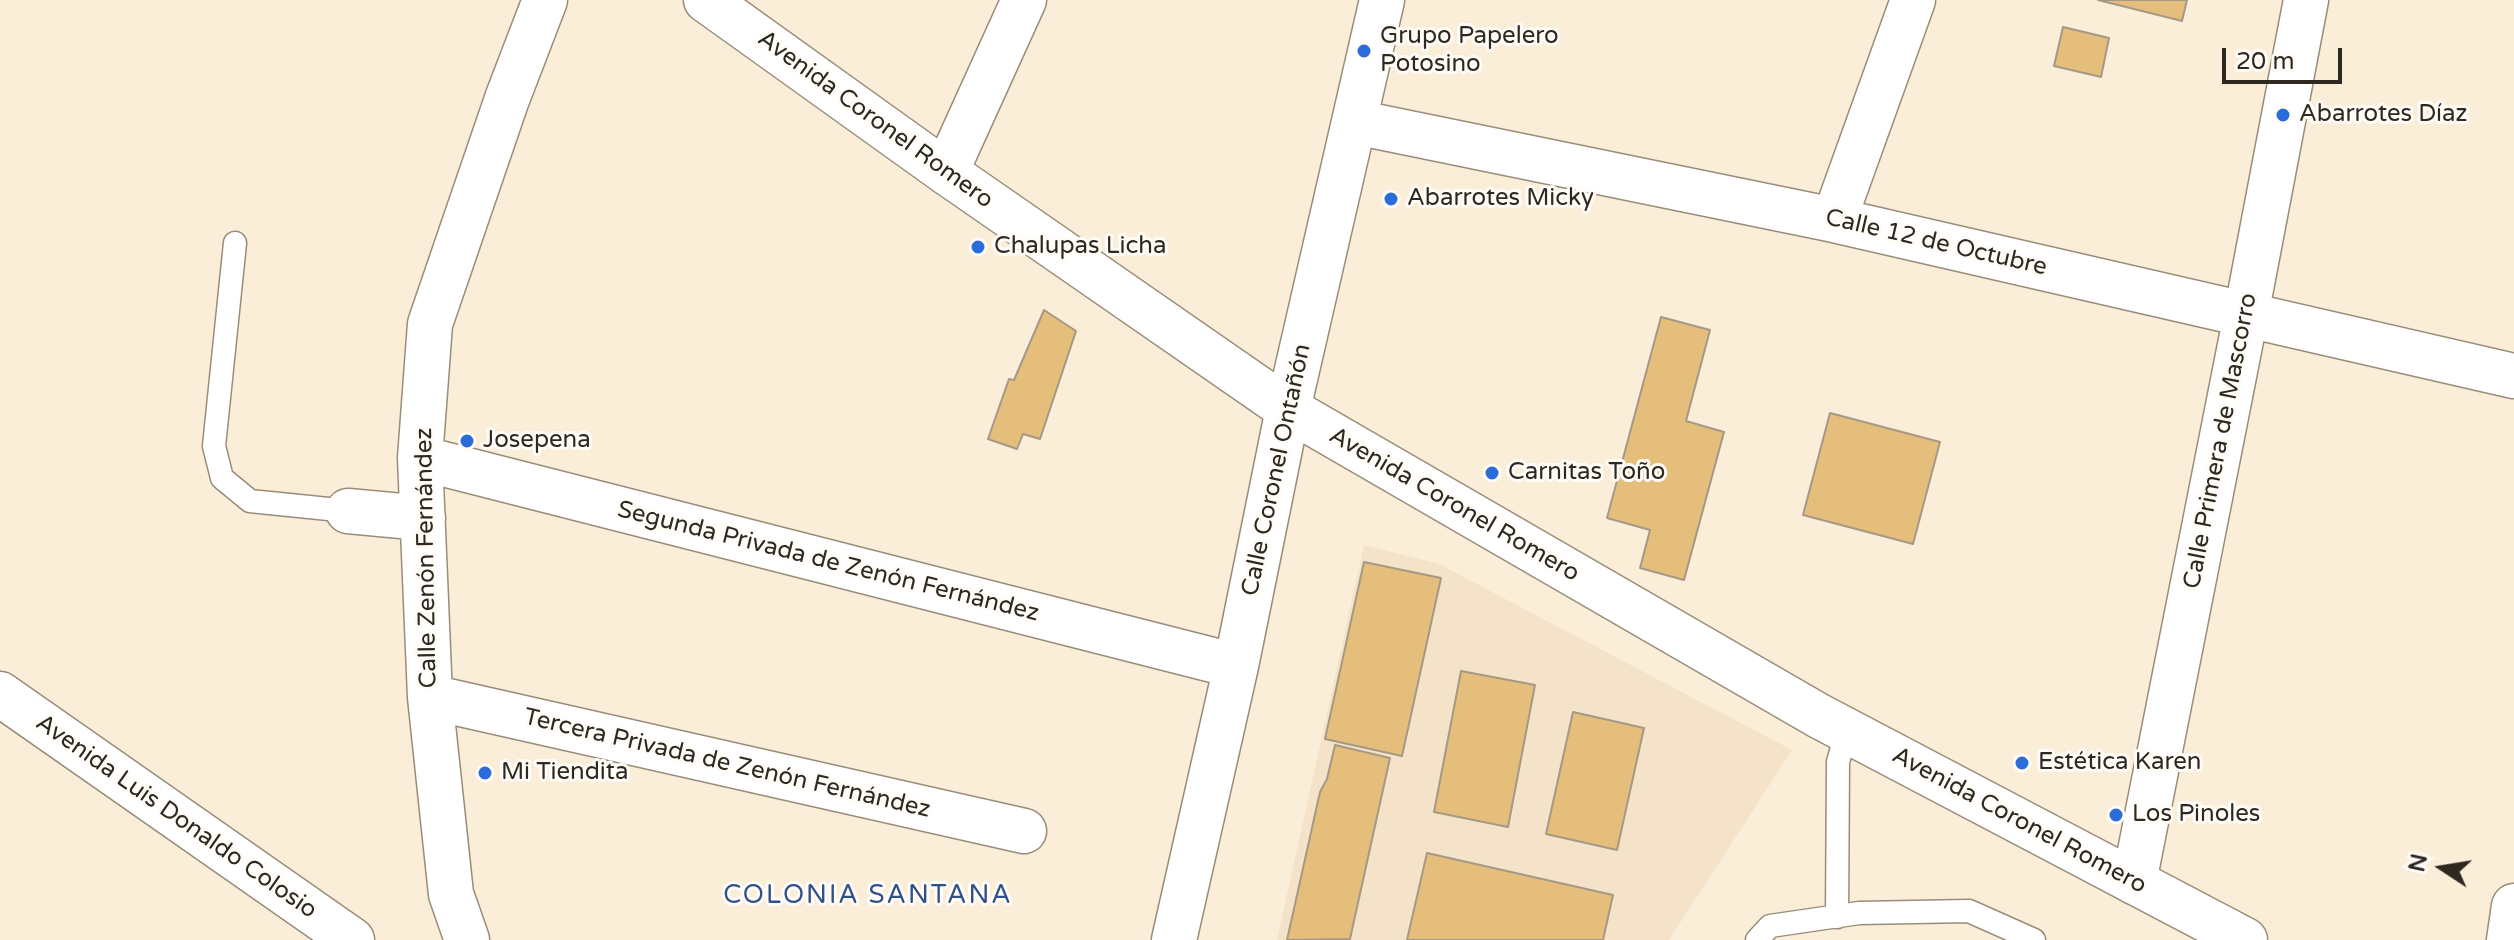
<!DOCTYPE html>
<meta charset="utf-8">
<style>
body{margin:0}
#map{position:relative;width:2514px;height:940px;overflow:hidden;background:#faeed9;font-family:"Varela Round",sans-serif}
canvas{display:block}
.north{position:absolute;left:2402px;top:828px;width:80px;height:80px;-webkit-text-stroke:6px #fffcf8;paint-order:stroke;rotate:282deg;font-size:22px;font-weight:700;line-height:32px;text-align:center;color:#2d2820}
.north::after{content:'';display:block;margin:auto;width:28px;height:36px;background:#2d2820;clip-path:polygon(50% 0,100% 100%,50% 72%,0 100%)}
.scale{position:absolute;left:2222px;top:48px;width:120px;height:36px;box-sizing:border-box;border:4px solid #2d2820;border-top:0;padding-left:10px;font-size:24px;line-height:28px;white-space:nowrap;color:#2d2820;-webkit-text-stroke:6px #fffcf8;paint-order:stroke}
</style>
<div id="map">
<canvas width="2514" height="940"></canvas>
<div class="north">N</div>
<div class="scale">20 m</div>
</div>
<script>
const g = document.querySelector('canvas').getContext('2d');
g.lineJoin = 'round';
function fill(path, color) {
  g.fillStyle = color;
  g.fill(path, 'evenodd');
}
function strokePath(path, color, width, dash) {
  g.strokeStyle = color;
  g.lineWidth = width;
  g.lineCap = dash ? 'butt' : 'round';
  g.setLineDash(dash || []);
  g.stroke(path);
}
function write(font, color, halo, rows, align = 'center') {
  g.font = font + ' "Varela Round",sans-serif';
  g.lineWidth = 6;
  g.setLineDash([]);
  g.textBaseline = 'middle';
  g.strokeStyle = halo;
  g.fillStyle = color;
  for (const [text, x, y, turn = 0] of rows) {
    g.save();
    g.translate(x, y);
    g.rotate((+turn || 0) * Math.PI / 180);
    g.textAlign = isNaN(turn) ? turn : align;
    if (halo) g.strokeText(text, 0, 0);
    g.fillText(text, 0, 0);
    g.restore();
  }
}
fill(new Path2D(`
 M1364 545 1439 564 1792 750 1669 940H1277Z`), '#f4e3c8');
const building = new Path2D(`
 M2098 0H2187L2182 21Z
 M2063 27 2109 38 2101 77 2054 66Z
 M1044 310 1076 331 1040 439 1023 434 1017 449 988 439 1009 379 1014 380Z
 M1661 317 1710 330 1686 421 1724 432 1684 580 1640 568 1650 530 1607 518Z
 M1830 413 1940 442 1913 544 1803 515Z
 M1364 562 1441 578 1402 756 1325 739Z
 M1461 671 1535 685 1508 827 1434 812Z
 M1573 712 1644 728 1617 850 1546 834Z
 M1335 745 1390 758 1350 939 1287 940 1320 792 1327 779Z
 M1427 853 1613 895 1603 940H1407Z`);
fill(building, '#e5be7c');
strokePath(building, '#a59986', 2);
const service = new Path2D(`
 M235 243 214 446 222 478 250 501 348 511
 M1837 917 1838 762 1847 730
 M1757 940 1770 926 1859 913 1969 911 2034 940`);
const minor = new Path2D(`
 M1355 122 1834 220 2514 376
 M946 172 1024 0
 M1834 220 1913 0
 M420 458 1236 666
 M348 511 423 518
 M430 697 1024 831
 M2134 882 2246 315 2306 0
 M467 940 451 894 430 697 420 458 430 324 507 99 545 0
 M1174 940 1236 666 1288 409 1382 0
 M2509 940 2514 906`);
const tertiary = new Path2D(`
 M0 694 352 940`);
const secondary = new Path2D(`
 M706 0 946 172 1288 409 1819 716 2245 940`);
strokePath(service, '#998d7a', 25);
strokePath(minor, '#998d7a', 47);
strokePath(tertiary, '#998d7a', 47);
strokePath(secondary, '#998d7a', 47);
strokePath(service, '#fff', 22);
strokePath(minor, '#fff', 44);
strokePath(tertiary, '#fff', 44);
strokePath(secondary, '#fff', 44);
for (const [x, y, r, color] of [
 [1364,51,8,"#2a6cd9"],
 [2283,115,8,"#2a6cd9"],
 [1391,199,8,"#2a6cd9"],
 [978,247,8,"#2a6cd9"],
 [467,441,8,"#2a6cd9"],
 [1492,473,8,"#2a6cd9"],
 [2022,763,8,"#2a6cd9"],
 [485,773,8,"#2a6cd9"],
 [2116,815,8,"#2a6cd9"]
]) {
  const dot = new Path2D();
  dot.arc(x, y, r, 0, 2 * Math.PI);
  g.fillStyle = color;
  g.fill(dot);
  strokePath(dot, '#fffcf8', 3);
}
write('24px', '#2d2820', '#fffcf8', [
 ["Grupo Papelero",1380,37],
 ["Potosino",1380,65],
 ["Abarrotes Díaz",2299,115],
 ["Abarrotes Micky",1407,199],
 ["Chalupas Licha",994,247],
 ["Josepena",483,441],
 ["Carnitas Toño",1508,473],
 ["Estética Karen",2038,763],
 ["Mi Tiendita",501,773],
 ["Los Pinoles",2132,815]
], 'left');
write('24px', '#2d2820', '#fffcf8', [
 ["Avenida Coronel Romero",875,120,36],
 ["Calle 12 de Octubre",1936,243,13],
 ["Calle Primera de Mascorro",2221,441,-79],
 ["Calle Coronel Ontañón",1277,470,-78],
 ["Avenida Coronel Romero",1454,505,30],
 ["Calle Zenón Fernández",427,558,-91],
 ["Segunda Privada de Zenón Fernández",828,562,14],
 ["Tercera Privada de Zenón Fernández",727,764,13],
 ["Avenida Luis Donaldo Colosio",176,817,35],
 ["Avenida Coronel Romero",2019,821,28]
]);
g.letterSpacing = '2px';
write('26px', '#305188', '#fffcf8', [
 ["COLONIA SANTANA",868,896]
]);
g.letterSpacing = '0px';
</script>
